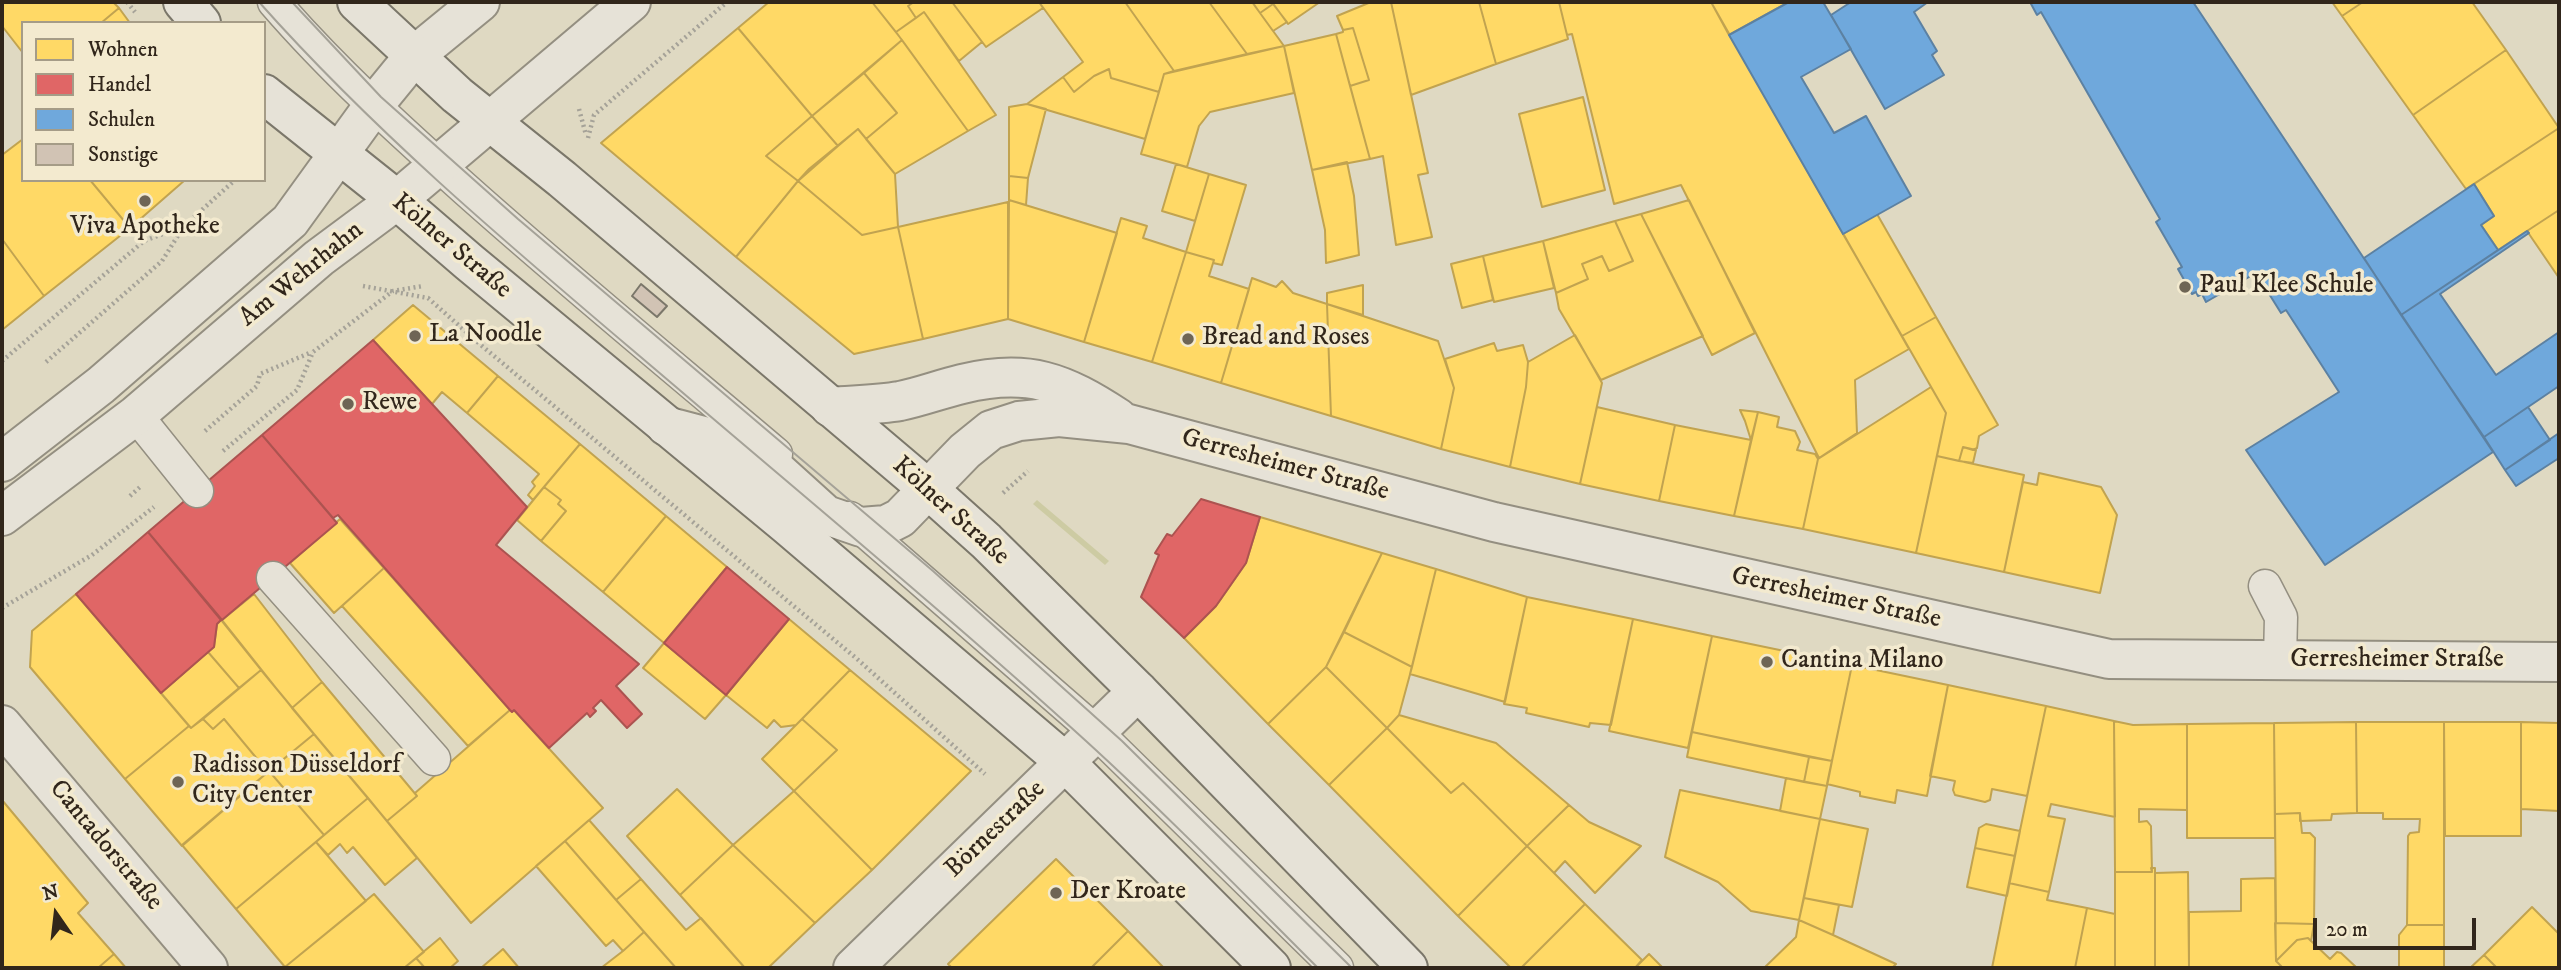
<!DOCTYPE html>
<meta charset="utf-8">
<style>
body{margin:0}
#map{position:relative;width:2561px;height:970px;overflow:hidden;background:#dfd9c2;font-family:"IM FELL DW Pica",serif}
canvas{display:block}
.frame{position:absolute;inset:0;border:4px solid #31261b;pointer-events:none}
.legend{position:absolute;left:21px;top:21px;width:245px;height:161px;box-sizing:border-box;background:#f3eacf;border:2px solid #a59c87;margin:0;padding:9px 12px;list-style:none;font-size:21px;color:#31261b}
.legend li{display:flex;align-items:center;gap:14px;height:35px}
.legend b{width:35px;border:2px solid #a59c87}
.north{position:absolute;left:21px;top:879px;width:70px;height:70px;-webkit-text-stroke:5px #f3eacf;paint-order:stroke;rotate:346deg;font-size:19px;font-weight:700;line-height:28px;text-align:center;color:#31261b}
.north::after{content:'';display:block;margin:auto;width:24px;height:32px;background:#31261b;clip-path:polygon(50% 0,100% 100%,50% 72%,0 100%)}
.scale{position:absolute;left:2313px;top:918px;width:163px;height:32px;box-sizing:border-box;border:4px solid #31261b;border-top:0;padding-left:9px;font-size:21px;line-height:24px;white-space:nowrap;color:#31261b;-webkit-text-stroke:5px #f3eacf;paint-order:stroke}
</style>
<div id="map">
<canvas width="2561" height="970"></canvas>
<div class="frame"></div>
<ul class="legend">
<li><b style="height:19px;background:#ffd966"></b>Wohnen</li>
<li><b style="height:19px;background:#e06666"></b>Handel</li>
<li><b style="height:19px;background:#6fa8dc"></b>Schulen</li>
<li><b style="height:19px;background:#d1c3b4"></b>Sonstige</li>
</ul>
<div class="north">N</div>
<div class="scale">20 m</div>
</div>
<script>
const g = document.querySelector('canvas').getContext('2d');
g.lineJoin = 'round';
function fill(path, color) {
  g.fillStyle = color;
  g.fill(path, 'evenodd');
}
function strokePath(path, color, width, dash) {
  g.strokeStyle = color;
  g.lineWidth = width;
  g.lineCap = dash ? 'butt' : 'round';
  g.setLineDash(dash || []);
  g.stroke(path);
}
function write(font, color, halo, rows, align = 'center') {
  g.font = font + ' "IM FELL DW Pica",serif';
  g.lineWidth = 7;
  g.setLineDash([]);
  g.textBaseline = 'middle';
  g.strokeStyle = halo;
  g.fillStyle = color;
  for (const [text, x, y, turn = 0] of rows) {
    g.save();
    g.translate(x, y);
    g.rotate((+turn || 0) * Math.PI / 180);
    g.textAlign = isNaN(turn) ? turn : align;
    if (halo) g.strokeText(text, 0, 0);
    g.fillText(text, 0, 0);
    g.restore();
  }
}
fill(new Path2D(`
 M1037 500 1109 561 1105 565 1033 504Z`), '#cdcba3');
const homes = new Path2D(`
 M2 2H113L119 8 101 23H23V53L2 26Z
 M769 2H872L902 40 812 116 738 28Z
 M872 2H914L908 6 916 18 896 32Z
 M914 2H952L982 42 959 61 924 12 916 18 908 6Z
 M952 2H1039L1043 8 986 47Z
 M1039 2H1125L1174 71 1164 74 1159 92 1111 78 1109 69 1094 76 1074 92 1063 77 1083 62Z
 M1125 2H1209L1247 54 1174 71Z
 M1209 2H1252L1284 46 1247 54Z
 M1255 2H1272L1273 4 1260 13 1253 3Z
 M1272 2H1320L1288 24Z
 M1371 2H1391L1428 173 1418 175 1432 237 1396 245 1383 156 1370 159 1350 86 1369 80 1353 28 1343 30 1337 16Z
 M1391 2H1479L1496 64 1411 95Z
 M1479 2H1559L1568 39 1496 64Z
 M1559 2H1711L1909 349 1855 380 1857 433 1819 458 1681 185 1614 204 1572 34 1567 35Z
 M1711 2H1789L1729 35Z
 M2332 2H2363L2342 16Z
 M2363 2H2472L2506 50 2413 115 2342 16Z
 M1273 4 1287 22 1273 31 1260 13Z
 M119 8 130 23H101Z
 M924 12 996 115 968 131 896 32Z
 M738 28 812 116 766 156 798 181 736 257 601 143Z
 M1353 28 1369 80 1350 86 1336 34 1343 32V30Z
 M1336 34 1370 159 1312 170 1284 46Z
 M902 40 968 131 895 174 866 139 897 113 864 73Z
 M1284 46 1294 93 1210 112 1199 126 1187 167 1141 154 1164 74Z
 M2506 50 2559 128 2466 189 2413 115Z
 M1109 69 1111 78 1159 92 1145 139 1027 104 1063 77 1074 92 1094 76Z
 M864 73 897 113 866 139 858 129 838 146 812 116Z
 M1583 97 1605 190 1542 207 1519 114Z
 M1027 104 1046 109 1028 178 1009 176V107Z
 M812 116 838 146 798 181 766 156Z
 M2559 128V210L2498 250 2481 225 2494 216 2474 184Z
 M858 129 895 174 898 227 862 235 798 181 809 169Z
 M23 139V180H90L130 228 44 296 2 239V155Z
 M1347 162 1354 196 1359 255 1326 263 1325 230 1312 170Z
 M1176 164 1209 174 1195 221 1162 211Z
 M1209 174 1246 185 1222 265 1213 263 1214 260 1186 252Z
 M1009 176 1028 178 1026 205 1009 200Z
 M90 180H185L130 228Z
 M798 181 862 235 898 227 923 339 854 354 736 257Z
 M1009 200 1117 233 1084 342 1008 319Z
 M1689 200 1755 333 1712 355 1641 214Z
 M1008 202V319L923 339 898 227Z
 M2559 210V278L2527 231Z
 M1641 214 1703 336 1601 380 1559 309 1556 293 1588 279 1582 264 1602 256 1609 271 1633 261 1615 221Z
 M1877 214 1936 317 1902 336 1843 234Z
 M1121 218 1147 226 1143 238 1186 252 1152 362 1084 342Z
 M1615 221 1633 261 1609 271 1602 256 1582 264 1588 279 1556 293 1543 241Z
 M2 239 44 296 2 330Z
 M1543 241 1554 288 1494 302 1483 256Z
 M1186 252 1214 260 1209 276 1249 289 1221 383 1152 362Z
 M1483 256 1493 300 1462 308 1451 264Z
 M1252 278 1276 287 1282 281 1293 293 1327 304 1331 416 1221 383Z
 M1363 285V315L1327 304V293Z
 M1327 304 1438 341 1454 388 1441 449 1331 416Z
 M413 305 498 376 467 413 442 392 432 404 373 340Z
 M1936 317 1998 425 1979 436 1977 448 1973 450 1963 447 1959 461 1937 456 1946 413 1902 336Z
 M1575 335 1602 383 1580 484 1510 467 1526 387 1528 362Z
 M1494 343 1497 351 1523 345 1528 362 1526 387 1510 467 1441 449 1454 388 1445 359Z
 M498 376 580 444 533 500 528 495 535 486 532 482 539 474 467 413Z
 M1931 387 1946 413 1916 553 1803 529 1818 459Z
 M1597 407 1675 425 1659 501 1580 484Z
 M1740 410 1758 412 1751 440 1745 421Z
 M1758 412 1779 417 1777 427 1795 431 1800 442 1797 450 1815 454 1818 459 1803 529 1734 516Z
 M1675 425 1751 440 1734 516 1659 501Z
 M580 444 666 516 603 592 541 541 566 511 558 504 561 500 544 487Z
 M1963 447 1976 450 1973 463 1959 461Z
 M1937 456 2024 475 2004 572 1916 553Z
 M2039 473 2101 487 2117 515 2100 593 2004 572 2023 482 2037 485Z
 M544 487 561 500 558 504 566 511 541 541 517 520Z
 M666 516 727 567 664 643 603 592Z
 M1260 517 1382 553 1326 667 1268 724 1184 638 1216 606 1246 563Z
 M340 519 384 568 334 613 290 563Z
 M1382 553 1436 569 1412 667 1344 632Z
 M384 568 510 710 468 746 342 606Z
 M1436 569 1527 597 1505 702 1410 674Z
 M76 594 189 726 125 779 30 667 32 631Z
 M254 594 322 682 292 708 222 620Z
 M1527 597 1633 619 1611 725 1590 723 1589 727 1526 713 1527 708 1504 704Z
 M789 619 850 670 796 725 781 727 774 720 767 728 726 695Z
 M1633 619 1712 636 1688 748 1609 731Z
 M221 620 261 670 239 688 208 652 214 647 217 624Z
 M1344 632 1412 667 1399 715 1387 728 1326 667Z
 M1712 636 1852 665 1832 761 1692 732Z
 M664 643 726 695 705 719 643 668Z
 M208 652 239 688 191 728 161 693Z
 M1852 665 1948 685 1927 796 1897 790 1895 803 1860 796V792L1827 784Z
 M1326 667 1387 728 1329 785 1268 724Z
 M261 670 314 734 268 772 224 719 213 729 203 719Z
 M850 670 971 771 872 870 794 791 837 750 802 719Z
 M322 682 417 796 387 821 292 708Z
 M1948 685 2046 706 2027 796 1992 789 1990 800 1985 802 1955 795 1953 790 1955 781 1930 776Z
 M2046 706 2114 721 2115 817 2051 804 2048 816 2065 819 2049 892 2009 883Z
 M510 710 512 712 514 710 603 808 471 923 387 821 417 796 415 793Z
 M1399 715 1496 743 1569 805 1527 846 1463 783 1451 793 1387 728Z
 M203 719 213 729 224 719 268 772 182 846 125 779 189 726 191 728Z
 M802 719 837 750 794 791 762 759Z
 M2114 721 2133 725 2187 724V810L2139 809V822L2147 821 2151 826 2152 872H2115Z
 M2356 722H2444V925H2407L2408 836 2410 833 2419 832 2420 819H2383V813H2357Z
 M2356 722 2357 813 2332 814 2331 820 2300 821V813L2275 814 2274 723Z
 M2444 722H2521V836H2445Z
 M2521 722 2559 723V811L2521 809Z
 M2274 723 2275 838H2187V724Z
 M1387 728 1451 793 1463 783 1527 846 1458 916 1329 785Z
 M1692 732 1809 757 1804 782 1687 757Z
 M314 734 368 798 324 835 269 771Z
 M1809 757 1832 761 1827 786 1804 782Z
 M269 771 324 835 236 909 182 845Z
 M1786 778 1827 786 1820 819 1780 811Z
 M677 789 733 845 680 895 627 836Z
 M1680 790 1820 819 1799 920 1751 911 1718 882 1665 857Z
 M794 791 872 870 815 923 733 845Z
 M368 798 417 858 385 885 353 847 347 853 340 844 328 855 316 842Z
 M2 800 88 903 78 913 114 954 98 968H2Z
 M1569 805 1589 822 1641 846 1595 893 1565 861 1554 873 1527 846Z
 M2300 813 2302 833H2310L2315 838 2314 924 2276 923 2275 814Z
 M1820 819 1868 829 1852 907 1804 898Z
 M589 820 641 879 616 900 565 841Z
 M1986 824 2020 831 2015 856 1975 848 1979 828Z
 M565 841 644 932 623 951 613 940 606 946 536 866Z
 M316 842 366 901 285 967 236 909Z
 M733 845 815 923 768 968H745L680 895Z
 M1527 846 1585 904 1521 968H1511L1458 916Z
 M1975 848 2015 856 2007 896 1967 887Z
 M1056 859 1128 931 1091 968H952L948 964Z
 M2151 868H2155V968H2115V872H2152Z
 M2188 872 2189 968H2155V873Z
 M2275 878 2276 961 2283 968H2189V912L2241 911V879Z
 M641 879 686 930 701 918 745 968H676L616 900Z
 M2009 883 2049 892 2047 900 2087 908 2075 968H1992Z
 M374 894 424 952 404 968 285 967Z
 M1804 898 1839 905 1833 935 1799 920Z
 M1585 904 1642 960 1635 968H1521Z
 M2532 907 2559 934V968H2497L2484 955Z
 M2087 908 2115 914V968H2075Z
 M1799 920 1833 935 1896 964 1892 968H1764L1796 937Z
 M2275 923 2314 924 2311 941 2308 938 2297 940 2276 961Z
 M2407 925H2444V968H2399V935Z
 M1128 931 1164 968H1091Z
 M644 932 676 968H601L623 951Z
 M440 938 458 961 450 968H425L416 958Z
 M2308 938 2330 959 2337 952 2341 953 2357 968H2283L2276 961 2297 940Z
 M503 949 519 968H481Z
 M114 954 126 968H98Z
 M1649 954 1663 968H1635Z
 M2484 955 2497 968H2470Z
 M416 958 425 968H404Z`);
fill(homes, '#ffd966');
strokePath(homes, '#c1a350', 2);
const shops = new Path2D(`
 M373 340 527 507 496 545 639 664 616 686 642 714 627 728 601 700 593 708 596 711 590 717 587 713 549 748 514 710 512 712 510 710 338 515 333 518 262 435Z
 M262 435 337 523 222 620 148 532Z
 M1201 499 1260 517 1246 563 1216 606 1184 638 1141 597 1159 555 1155 553 1167 534 1172 536Z
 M148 532 221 620 217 624 214 647 161 693 76 594Z
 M727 567 789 619 726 695 664 643Z`);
fill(shops, '#e06666');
strokePath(shops, '#ac5350', 2);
const schools = new Path2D(`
 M1789 2H1823L1851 49 1801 77 1834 133 1866 116 1911 196 1843 234 1729 35Z
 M1851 2H1928L1914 12 1937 51 1932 55 1944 75 1885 109 1831 15Z
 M2030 2H2193L2493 452 2325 565 2246 450 2339 392 2286 310 2281 313 2256 273 2206 302 2202 294 2198 296 2196 292 2192 294 2178 269 2182 267 2156 222 2160 219 2041 12 2037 15Z
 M2474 184 2494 216 2481 225 2498 250 2401 315 2364 258Z
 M2527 231 2529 233 2440 294 2496 375 2559 332V386L2484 437 2401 315Z
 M2528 407 2550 440 2505 470 2484 437Z
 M2559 433V458L2516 486 2505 470Z`);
fill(schools, '#6fa8dc');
strokePath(schools, '#5c81a2', 2);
const building = new Path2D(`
 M641 284 667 306 657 317 632 296Z`);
fill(building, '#d1c3b4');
strokePath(building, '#7b776a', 2);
const service = new Path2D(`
 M274 2C332 69 398 129 464 188 566 279 672 366 776 454
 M136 415 197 491
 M850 518 1096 732 1337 968
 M273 578 434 759
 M2265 586 2281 617 2280 660`);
const minor = new Path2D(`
 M830 407C853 405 877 405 900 401 920 397 941 389 962 384 1028 368 1063 382 1118 418
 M666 426 753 449 826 515 861 527 886 525 900 518 965 451 991 430 1019 421 1059 417 1129 424 1494 522 2109 659 2559 662
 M2 725 208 968
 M853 968 1138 691`);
const tertiary = new Path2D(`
 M2 462 101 385 290 221 374 105 414 56 480 2
 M2 516 136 415 319 258 397 200 631 2`);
const secondary = new Path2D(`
 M183 2 201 23
 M357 2 457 95 562 179 928 489 986 541 1138 691 1408 968
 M264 94 397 200 469 262 787 525 1065 762 1271 968`);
strokePath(service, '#948f81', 35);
strokePath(minor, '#948f81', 42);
strokePath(tertiary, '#948f81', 42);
strokePath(secondary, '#7b776a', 42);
strokePath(new Path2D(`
 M127 2 135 12
 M579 109 586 135
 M588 138 594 115 727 2
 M363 286 428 298 482 346 856 658 985 774
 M2 361 144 241 184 226 235 180
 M46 362 162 261 184 226
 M205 431 257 386 260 374 312 352
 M223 451 297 390 313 352 393 291 423 286
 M1003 493 1028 471
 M130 496 140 487
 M2 608 92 555 154 507`), '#a5a298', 4.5, [2, 3.5]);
strokePath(service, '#e6e2d7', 32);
strokePath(minor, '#e6e2d7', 38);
strokePath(tertiary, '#e6e2d7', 38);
strokePath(secondary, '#e6e2d7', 38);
strokePath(new Path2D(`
 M259 2C395 155 555 283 710 416 836 523 964 630 1086 741 1166 814 1242 892 1318 968
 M292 2 381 97 518 219 933 571 1122 741 1352 968`), '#a5a298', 2);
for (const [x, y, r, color] of [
 [145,201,7,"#6e6555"],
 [2185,287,7,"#6e6555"],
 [415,336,7,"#6e6555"],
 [1188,339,7,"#6e6555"],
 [348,404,7,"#6e6555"],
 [1767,662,7,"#6e6555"],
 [178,782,7,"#6e6555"],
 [1056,893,7,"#6e6555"]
]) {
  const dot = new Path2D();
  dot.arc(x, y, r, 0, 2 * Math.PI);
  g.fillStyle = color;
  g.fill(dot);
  strokePath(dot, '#f3eacf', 2.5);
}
write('26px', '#31261b', '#f3eacf', [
 ["Viva Apotheke",145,228,"center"],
 ["Paul Klee Schule",2199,287],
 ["La Noodle",429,336],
 ["Bread and Roses",1202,339],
 ["Rewe",362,404],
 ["Cantina Milano",1781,662],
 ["Radisson Düsseldorf",192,767],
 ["City Center",192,797],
 ["Der Kroate",1070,893]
], 'left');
write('26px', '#31261b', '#f3eacf', [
 ["Kölner Straße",451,247,40],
 ["Am Wehrhahn",302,275,-39],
 ["Gerresheimer Straße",1285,466,15],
 ["Kölner Straße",950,512,42],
 ["Gerresheimer Straße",1836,599,12],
 ["Gerresheimer Straße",2397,661],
 ["Börnestraße",996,830,-44],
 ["Cantadorstraße",105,846,50]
]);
</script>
